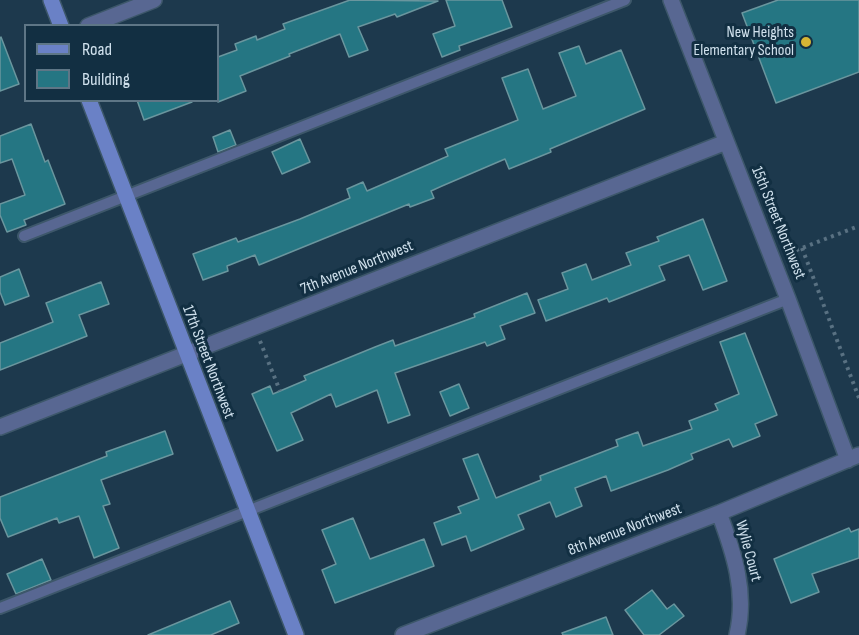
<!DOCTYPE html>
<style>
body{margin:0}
#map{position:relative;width:859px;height:635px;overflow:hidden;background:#1d394d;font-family:"Sofia Sans Condensed",sans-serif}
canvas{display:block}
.legend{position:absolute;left:24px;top:24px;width:195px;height:78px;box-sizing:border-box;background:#122f42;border:2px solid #5e7686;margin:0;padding:8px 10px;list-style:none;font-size:18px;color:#d0e1ed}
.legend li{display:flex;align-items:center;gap:12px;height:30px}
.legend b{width:30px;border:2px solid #5e7686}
</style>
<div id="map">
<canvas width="859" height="635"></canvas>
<ul class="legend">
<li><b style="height:8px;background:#6a81c6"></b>Road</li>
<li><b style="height:16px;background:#257683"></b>Building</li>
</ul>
</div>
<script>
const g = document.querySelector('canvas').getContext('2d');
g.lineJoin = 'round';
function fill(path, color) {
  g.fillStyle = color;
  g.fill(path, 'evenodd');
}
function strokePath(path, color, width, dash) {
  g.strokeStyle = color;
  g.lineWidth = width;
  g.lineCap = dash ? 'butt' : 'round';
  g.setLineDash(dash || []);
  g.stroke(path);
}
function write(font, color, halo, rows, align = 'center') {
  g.font = font + ' "Sofia Sans Condensed",sans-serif';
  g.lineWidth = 6;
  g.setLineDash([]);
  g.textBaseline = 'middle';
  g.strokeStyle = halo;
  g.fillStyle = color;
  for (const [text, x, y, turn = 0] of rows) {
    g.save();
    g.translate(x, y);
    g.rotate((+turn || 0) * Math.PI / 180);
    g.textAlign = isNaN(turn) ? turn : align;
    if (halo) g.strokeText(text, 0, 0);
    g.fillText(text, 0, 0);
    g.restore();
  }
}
const building = new Path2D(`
 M350 0 438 1 397 17 395 14 358 27 368 50 349 57 340 34 289 54 290 56 240 76 246 91 218 102V57L237 50 235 44 256 36 257 40 285 29 283 24Z
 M446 0H502L512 27 459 46 460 50 442 57 433 34 455 26Z
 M778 0H859V72L776 103 742 13Z
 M1 37 19 84 0 91V38Z
 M579 46 586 64 621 50 645 109 550 149 551 152 509 169 505 159 442 186 431 191 434 198 410 207 409 204 259 265 255 255 227 266 228 271 203 280 193 254 236 238 238 242 300 219 350 198 347 189 363 182 367 191 448 156 445 149 518 120 502 78 528 69 543 109 576 96 559 53Z
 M137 100H191L192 102 144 120Z
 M31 124 45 162 48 160 65 204 24 220 26 225 7 232 0 215V204L25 195 12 159 0 163V136Z
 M230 130 236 145 218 152 213 137Z
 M300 139 310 162 282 174 272 152Z
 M703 219 727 281 703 290 689 255 659 266 665 280 609 302 607 298 546 321 538 300 568 289 562 273 586 264 592 280 631 265 626 253 659 241 657 237Z
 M19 269 29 296 5 305 0 292V277Z
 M101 282 109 304 79 315 87 336 0 370V343L53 322 46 303Z
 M527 293 535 313 500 326 505 339 487 346 485 342 395 373 410 415 388 423 377 390 336 407 331 394 291 413 303 440 277 451 252 394 270 386 273 394 306 380 304 376 375 347 393 340 395 346 475 317 474 314Z
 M745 333 777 415 755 424 760 436 733 447 729 439 691 454 693 459 668 470 611 491 606 476 575 488 582 506 556 517 550 502 518 515 524 529 471 551 466 536 442 545 434 523 461 513 458 507 479 499 463 459 478 454 496 498 541 480 540 476 618 446 616 440 638 432 643 446 692 429 689 421 718 410 715 404 739 394 720 342Z
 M459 384 469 408 450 416 440 392Z
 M165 431 173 454 101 480 110 504 103 506 119 548 94 558 79 516 59 523 57 518 8 537 0 518V497L107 456 106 452Z
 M353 518 370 559 424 539 434 566 335 603 322 570 336 564 322 530Z
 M849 528 851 532 859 529V558L812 574 819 592 791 603 774 559Z
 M42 559 51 580 16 594 7 574Z
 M652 590 667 609 674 604 684 616 659 635H644L625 610Z
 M230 601 239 623 211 635H148Z
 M606 617 613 635H563L562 633Z`);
fill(building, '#257683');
strokePath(building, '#6a969e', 1.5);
const lane = new Path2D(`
 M24 236 625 0
 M0 608 788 299`);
const street = new Path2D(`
 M671 0 788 299 848 460
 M88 26 154 0
 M0 427 726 142
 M719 513C734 553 747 592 737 635
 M403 635 719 513 859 455`);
const secondary = new Path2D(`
 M51 0 61 26
 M89 100 296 635`);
strokePath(lane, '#3d576a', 14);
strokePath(street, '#3d576a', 18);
strokePath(secondary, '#3d576a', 18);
strokePath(new Path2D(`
 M802 248 859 398
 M789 253 859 226
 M260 341 280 391`), '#597182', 4, [3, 4.5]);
strokePath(lane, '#586792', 10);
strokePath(street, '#586792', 15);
strokePath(secondary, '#6a81c6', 15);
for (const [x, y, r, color] of [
 [806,42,6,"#d5b534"]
]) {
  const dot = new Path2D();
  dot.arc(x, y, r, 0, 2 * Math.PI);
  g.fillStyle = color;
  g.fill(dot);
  strokePath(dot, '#122f42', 2);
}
write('16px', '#d0e1ed', '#122f42', [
 ["New Heights",794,33],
 ["Elementary School",794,51]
], 'right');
write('16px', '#d0e1ed', '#122f42', [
 ["15th Street Northwest",778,223,68],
 ["7th Avenue Northwest",357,268,-22],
 ["17th Street Northwest",208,362,69],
 ["8th Avenue Northwest",625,530,-21],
 ["Wylie Court",748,551,75]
]);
</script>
